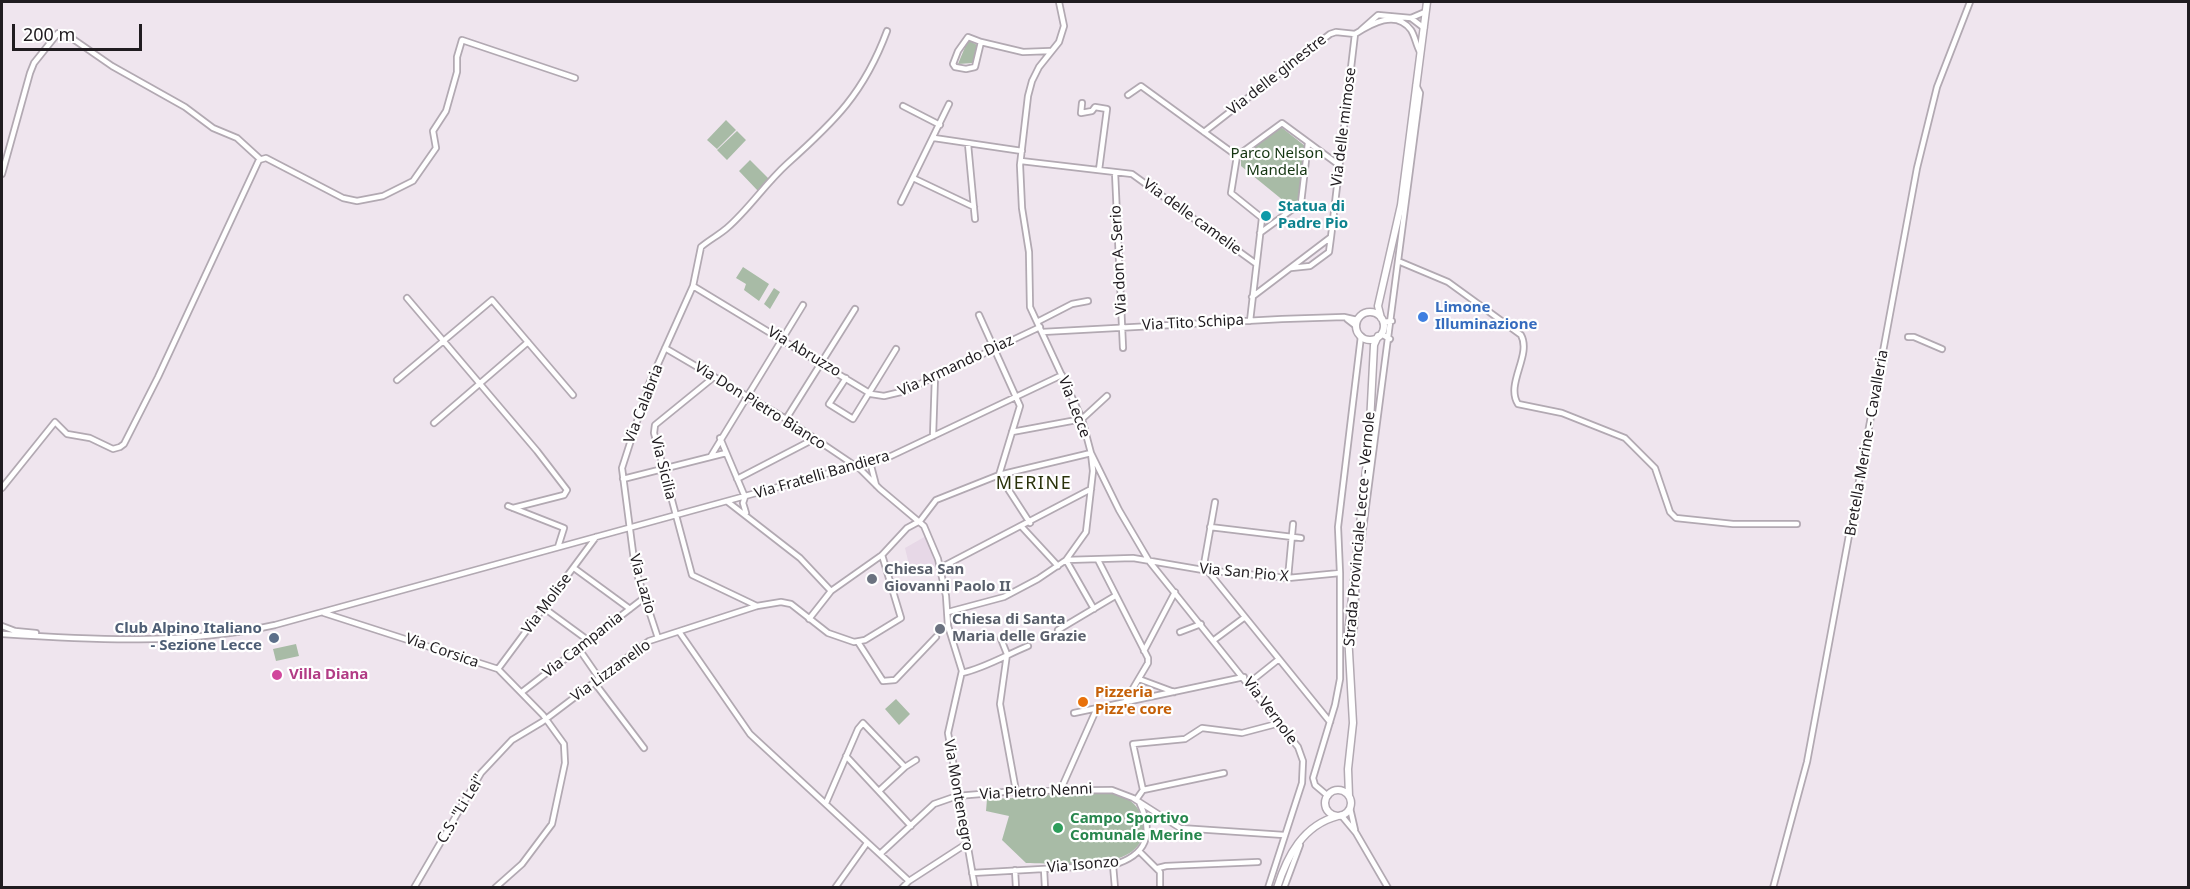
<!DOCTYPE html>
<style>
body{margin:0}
#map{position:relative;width:2190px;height:889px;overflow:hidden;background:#efe5ee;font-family:"Noto Sans",sans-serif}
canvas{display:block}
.frame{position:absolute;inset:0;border:3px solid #201c20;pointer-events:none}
.scale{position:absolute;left:12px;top:24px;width:130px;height:27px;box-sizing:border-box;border:3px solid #201c20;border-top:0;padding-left:8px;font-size:18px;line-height:21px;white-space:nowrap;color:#201c20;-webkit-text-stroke:4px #fff;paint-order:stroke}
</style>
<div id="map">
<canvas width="2190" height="889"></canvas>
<div class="frame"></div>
<div class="scale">200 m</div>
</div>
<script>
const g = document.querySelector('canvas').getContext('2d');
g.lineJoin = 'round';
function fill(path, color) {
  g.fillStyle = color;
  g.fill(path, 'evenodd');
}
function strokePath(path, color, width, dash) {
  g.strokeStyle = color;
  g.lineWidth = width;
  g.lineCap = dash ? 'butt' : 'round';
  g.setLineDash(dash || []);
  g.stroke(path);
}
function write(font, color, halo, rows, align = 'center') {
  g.font = font + ' "Noto Sans",sans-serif';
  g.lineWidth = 4.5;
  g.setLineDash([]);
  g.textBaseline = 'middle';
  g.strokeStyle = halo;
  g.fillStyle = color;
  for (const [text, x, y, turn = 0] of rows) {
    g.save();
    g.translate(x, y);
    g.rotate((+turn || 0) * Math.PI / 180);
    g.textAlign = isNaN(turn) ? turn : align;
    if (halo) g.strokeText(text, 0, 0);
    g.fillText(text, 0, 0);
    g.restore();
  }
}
fill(new Path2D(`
 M926 536 936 567 911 573 905 548Z`), '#e7d8e7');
fill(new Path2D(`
 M968 40 977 45 973 63 958 64Z
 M726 120 736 130 717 149 707 140Z
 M1281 127 1305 146 1298 200 1290 206 1241 166V157Z
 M737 131 746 140 727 160 717 150Z
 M750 160 769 179 758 191 739 171Z
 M743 267 769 284 759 301 744 290 746 284 736 278Z
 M774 288 780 292 770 309 764 304Z
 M296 644 299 656 276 661 273 649Z
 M896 699 910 714 899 725 885 709Z
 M1116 793C1130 798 1141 807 1143 823 1150 875 1059 863 1026 863L1002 840 1009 816 986 811 987 799 1014 798 1015 795Z`), '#a8bba6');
const minor = new Path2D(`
 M1411 18 1424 28
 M1361 30 1378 15 1411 18 1425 12
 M1355 34C1371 24 1396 9 1411 30 1415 36 1416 45 1420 52
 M981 42 968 37 958 51 953 64 955 67 966 69 975 67 981 42 1023 52 1050 51
 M1416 85 1420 93 1398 261 1448 282 1521 335C1532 355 1505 384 1518 404L1562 413 1625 438 1655 468 1670 512 1676 518 1733 524H1797
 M1128 95 1141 86 1237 156
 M1082 103 1081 113 1092 111 1095 107 1107 109 1099 170
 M903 106 940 125
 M1204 132 1330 34 1336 32 1355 34
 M934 138 1022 151
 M968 144 975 219
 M1021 161 1132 174 1255 263
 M1115 172 1123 348
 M2 174 30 73 34 63 58 33 73 39 112 66 185 107 213 128 237 138 260 159
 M913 178 974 207
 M901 202 949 104
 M1260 233 1301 203 1308 143
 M1291 268 1310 266 1329 252 1331 237
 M693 286 871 394 884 396 905 391 1040 327
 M1252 297 1331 237 1355 34
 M407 298 537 451 567 490 564 495 513 508
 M979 315 1020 406 999 475 1030 523
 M1347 319 1356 326
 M1250 321 1262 218 1231 193 1237 156 1282 123 1339 165
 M1037 322 1072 304 1088 301
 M1383 322 1392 321
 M1042 332 1282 319 1344 317 1357 320
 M1381 334 1390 339
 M1908 337H1914L1942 349
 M665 348 786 419 860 469 880 489 924 526 938 559 946 596 948 626 962 671 948 733 975 888
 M714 377 655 425 654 433 692 575 757 606
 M846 378 829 404 853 419 896 349
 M397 380 492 300 573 395
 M786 419 855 309
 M434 423 528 342
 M1012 432 1082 419 1107 396
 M933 436 935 377
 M720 438 745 497 743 503 746 513
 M711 456 803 305
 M870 462 876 485
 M623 479 726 453
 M737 479 814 439
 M2 488 55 422 67 434 90 438 113 449 120 447 124 444 158 377 259 160 266 158 343 198 357 201 383 196 413 181 436 148 433 131 446 111 457 72V57L462 40 575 78
 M728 502 800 558 831 591
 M508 506 564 528 558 547
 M1022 527 1058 566
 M1210 527 1301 538
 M1361 545 1398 261
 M1098 560 1148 658V663L1125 702
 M574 568 630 609
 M940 568 1091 489
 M1203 570 1215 502
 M1207 570 1330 722
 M1340 573 1338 527 1361 336
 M1288 578 1293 524
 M544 608 589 641
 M1094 609 1066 560 1133 558 1203 570 1288 578 1340 573V679L1335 705 1313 778 1315 785 1328 796
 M948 612 1004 597 1038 579 1066 560 1086 532 1093 471 1091 453 1082 419 1030 307 1029 252 1022 208 1020 165 1028 96 1032 81 1039 67 1059 42 1064 26 1059 2
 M324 613 498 669 543 715 564 744 565 763 552 824 522 864 495 888
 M809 619 831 591 882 555 907 528 920 521 936 500 999 475 1091 453 1119 510 1149 561 1298 747 1303 761 1302 783 1268 888
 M2 626 15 631 36 633
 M1058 630 1115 596
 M1354 631 1356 589
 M1180 632 1201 624
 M680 633 750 734 909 881 966 844
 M2 634C93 640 185 645 275 625L891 456 1062 375
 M658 638 635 568 622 468 649 384 693 286 701 247C709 240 719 235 727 228 749 209 765 184 787 164 835 121 864 93 887 31
 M1001 639 1007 654 1000 704 1016 791
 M1214 640 1245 617
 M858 642 883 681 895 680 936 637
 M579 649 599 678
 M1144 651 1175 592
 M498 669 596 537
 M962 673C985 668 1006 655 1028 646
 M1139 679 1174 692
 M594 682 644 748
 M1249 683 1279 659
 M522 692 644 598
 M1074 713 1244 677
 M846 756 911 826
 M1061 789 1097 708
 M1143 790 1133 744 1185 739 1202 728 1242 733 1280 723
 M879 791 905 767
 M1136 800 1143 790 1224 773
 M826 803 858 729 863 723 905 767 916 760
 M1350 808 1355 830
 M1341 815 1356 833 1388 888
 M1139 851 1160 872V888
 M880 854 934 804 957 796 1016 791 1112 790 1133 798 1180 828 1284 835
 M1113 865 1115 888
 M1158 868 1166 866 1258 862
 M1044 869 1045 888
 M1015 870 1016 888
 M972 873 1113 865C1147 855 1154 834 1140 804
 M414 888 481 773 512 740 542 722 649 641 757 606 781 602 791 604 828 633 854 642 865 640 901 618 882 555
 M835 888 867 843
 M902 888 909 881
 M1284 888 1300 845
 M1773 888 1807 762 1917 168 1937 87 1970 2`);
const major = new Path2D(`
 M1356 326a14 14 0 1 1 28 0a14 14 0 1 1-28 0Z
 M1381 318 1378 306 1401 205 1427 2
 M1325 803a13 13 0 1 1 26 0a13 13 0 1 1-26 0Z
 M1349 796 1348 769 1353 723 1348 634 1369 443 1374 345 1378 336
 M1277 888C1287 856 1303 825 1338 816`);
strokePath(minor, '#b2a9b2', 8);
strokePath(major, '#b2a9b2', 9);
strokePath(minor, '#fff', 4.5);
strokePath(major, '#fff', 6);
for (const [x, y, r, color] of [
 [1266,216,6,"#0f9aa8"],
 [1423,317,6,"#3f7fe0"],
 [872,579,6,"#6b7280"],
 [940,629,6,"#6b7280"],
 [274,638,6,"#5c6f8a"],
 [277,675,6,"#d1479c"],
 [1083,702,6,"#e8710a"],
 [1058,828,6,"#2e9e5b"]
]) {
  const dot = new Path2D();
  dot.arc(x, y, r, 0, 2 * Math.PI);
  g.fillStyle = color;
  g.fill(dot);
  strokePath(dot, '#fff', 2);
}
write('15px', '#201c20', '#fff', [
 ["Via delle ginestre",1277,75,-38],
 ["Via delle mimose",1344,127,-83],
 ["Via delle camelie",1192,217,36],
 ["Via don A. Serio",1119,260,-93],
 ["Via Tito Schipa",1193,323,-3],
 ["Via Abruzzo",804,352,31],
 ["Via Armando Diaz",956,366,-25],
 ["Via Calabria",644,404,-69],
 ["Via Don Pietro Bianco",760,406,32],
 ["Via Lecce",1074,407,69],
 ["Bretella Merine - Cavalleria",1867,443,-80],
 ["Via Sicilia",663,468,76],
 ["Via Fratelli Bandiera",822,475,-16],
 ["Strada Provinciale Lecce - Vernole",1360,529,-85],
 ["Via San Pio X",1244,573,5],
 ["Via Lazio",642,584,74],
 ["Via Molise",547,604,-53],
 ["Via Campania",583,645,-38],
 ["Via Corsica",442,651,19],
 ["Via Lizzanello",611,671,-36],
 ["Via Vernole",1270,711,53],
 ["Via Pietro Nenni",1036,792,-3],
 ["Via Montenegro",958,795,80],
 ["C.S. \"Li Lei\"",461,809,-59],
 ["Via Isonzo",1083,865,-5]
]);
write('15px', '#143511', '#fff', [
 ["Parco Nelson",1277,154],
 ["Mandela",1277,171]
]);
write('bold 15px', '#0d838f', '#fff', [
 ["Statua di",1278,207],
 ["Padre Pio",1278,224]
], 'left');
write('bold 15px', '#366cbe', '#fff', [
 ["Limone",1435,308],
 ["Illuminazione",1435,325]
], 'left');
write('bold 15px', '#5b616d', '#fff', [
 ["Chiesa San",884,570],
 ["Giovanni Paolo II",884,587],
 ["Chiesa di Santa",952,620],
 ["Maria delle Grazie",952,637]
], 'left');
write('bold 15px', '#4e5e75', '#fff', [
 ["Club Alpino Italiano",262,629],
 ["- Sezione Lecce",262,646]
], 'right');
write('bold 15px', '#b23c85', '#fff', [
 ["Villa Diana",289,675]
], 'left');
write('bold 15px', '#c56008', '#fff', [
 ["Pizzeria",1095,693],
 ["Pizz'e core",1095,710]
], 'left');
write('bold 15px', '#27864d', '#fff', [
 ["Campo Sportivo",1070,819],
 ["Comunale Merine",1070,836]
], 'left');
g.letterSpacing = '1.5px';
write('18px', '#2b320b', '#fff', [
 ["MERINE",1034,484]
]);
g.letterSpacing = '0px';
</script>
